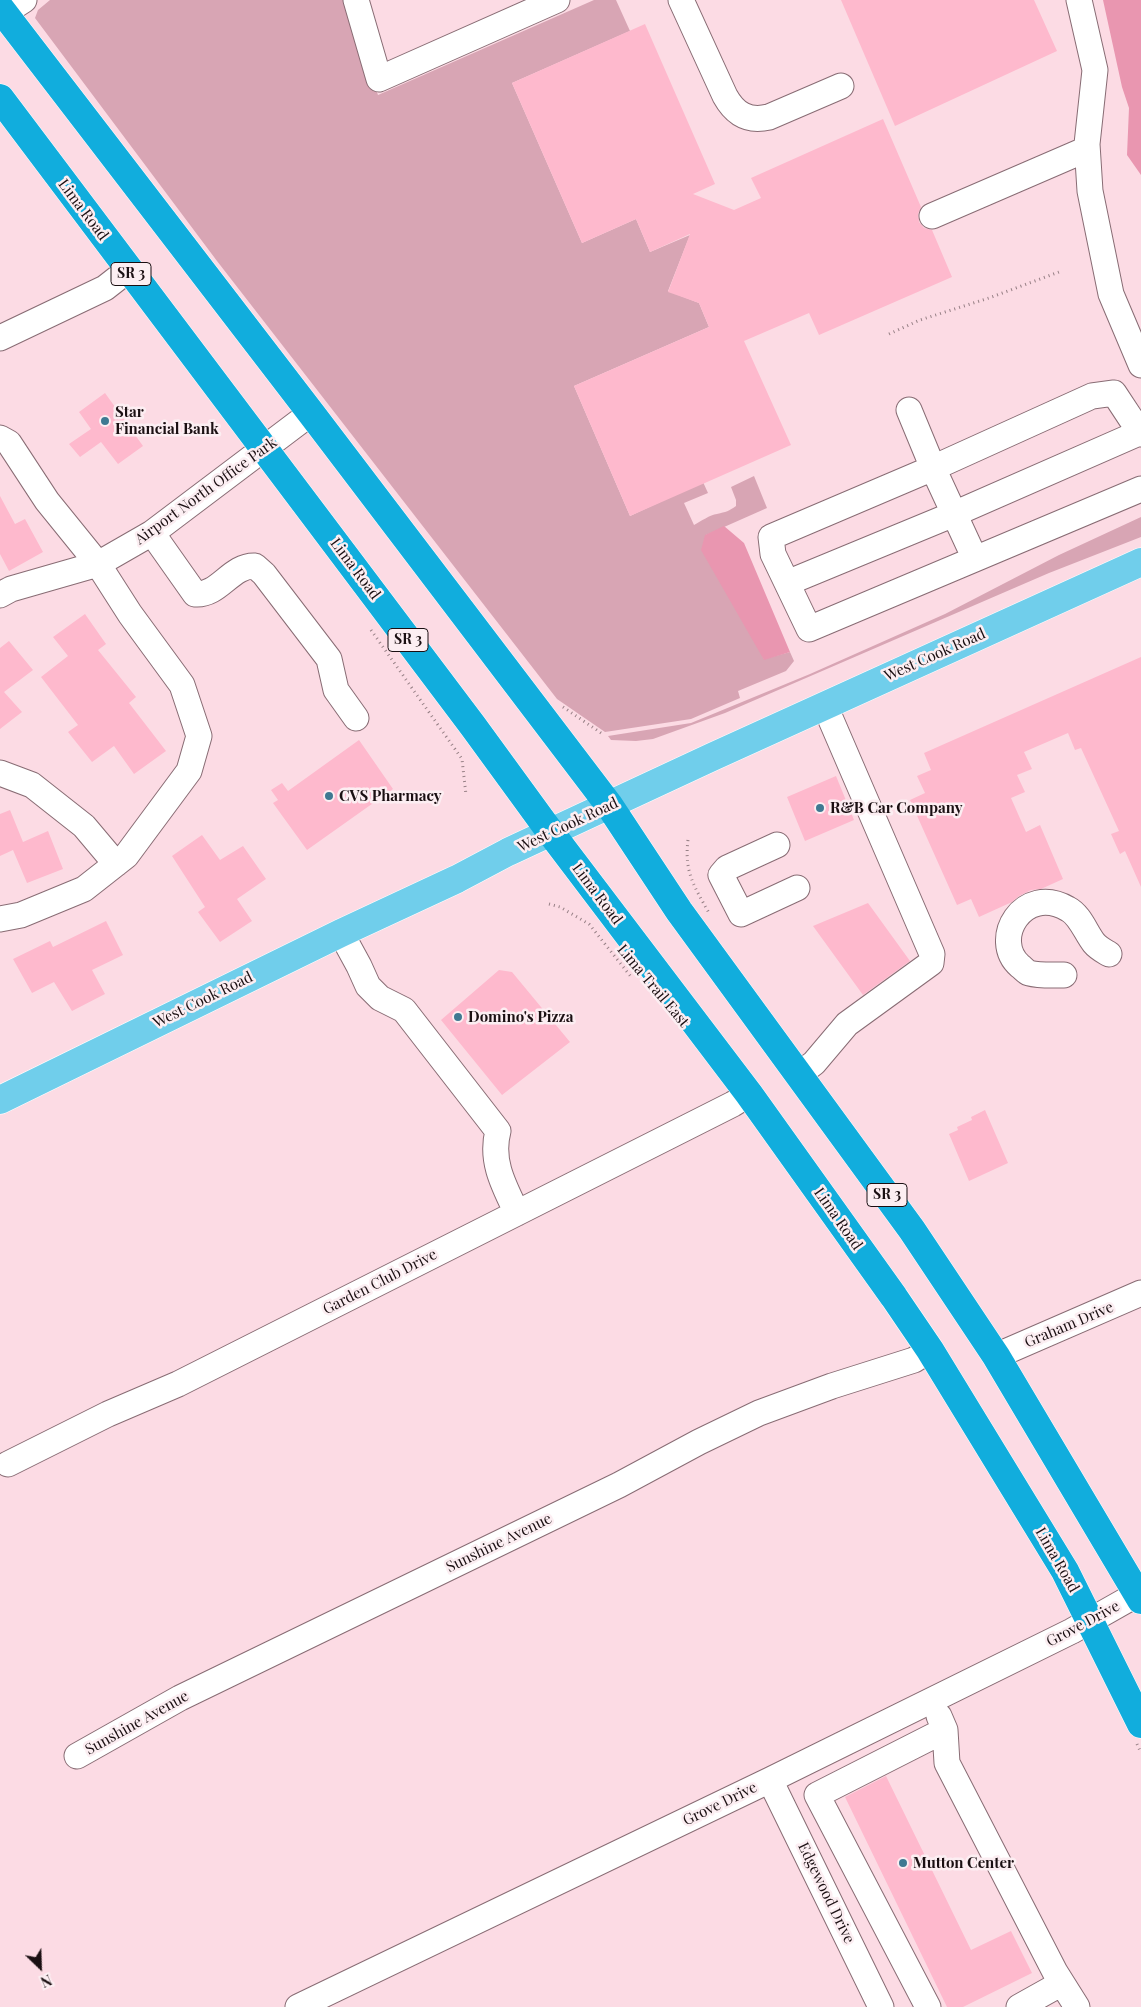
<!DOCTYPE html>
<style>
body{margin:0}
#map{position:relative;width:1141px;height:2007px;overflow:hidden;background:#fcdbe4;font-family:"Playfair Display",serif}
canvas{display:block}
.north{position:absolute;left:15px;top:1942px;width:50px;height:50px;-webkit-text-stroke:4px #fceef2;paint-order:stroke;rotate:156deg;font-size:14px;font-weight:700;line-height:20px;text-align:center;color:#1a0f12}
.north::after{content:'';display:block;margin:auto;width:18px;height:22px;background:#1a0f12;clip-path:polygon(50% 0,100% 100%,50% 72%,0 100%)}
</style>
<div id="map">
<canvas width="1141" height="2007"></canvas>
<div class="north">N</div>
</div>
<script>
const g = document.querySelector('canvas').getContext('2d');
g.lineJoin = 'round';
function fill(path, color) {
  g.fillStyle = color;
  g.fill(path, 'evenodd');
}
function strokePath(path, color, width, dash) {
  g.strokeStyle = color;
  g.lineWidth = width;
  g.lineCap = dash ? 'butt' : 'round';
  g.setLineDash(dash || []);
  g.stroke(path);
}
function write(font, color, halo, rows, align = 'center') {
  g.font = font + ' "Playfair Display",serif';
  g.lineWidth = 5;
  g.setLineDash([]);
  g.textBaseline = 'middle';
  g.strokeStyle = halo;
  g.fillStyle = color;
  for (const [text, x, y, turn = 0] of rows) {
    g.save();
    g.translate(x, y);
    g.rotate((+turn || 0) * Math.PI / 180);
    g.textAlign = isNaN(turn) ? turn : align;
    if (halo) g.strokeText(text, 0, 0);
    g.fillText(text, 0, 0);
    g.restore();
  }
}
fill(new Path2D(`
 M50 0H344L378 95 594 0H616L630 31 512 83 582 243 636 219 650 252 690 235 668 291 699 303 709 327 574 386 630 516 703 482 708 493 684 503 694 525C701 521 710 515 717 514 726 512 729 511 736 506V500L731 487 754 476 767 508 706 535 764 659 790 652 794 661 786 671 738 691 740 698 691 719 605 732 557 699 217 261 35 18 38 10Z
 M1141 517V537L1049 573 725 713 653 739 636 741 611 740 608 736 691 723 810 674 945 614 1059 555Z`), '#d8a5b4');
fill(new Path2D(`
 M1103 0H1141V175L1127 155 1129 108 1122 87Z
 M724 526 744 543 790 652 764 660 701 550 705 535Z`), '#e996b0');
fill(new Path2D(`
 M841 0H1034L1057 51 895 126Z
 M645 24 715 184 693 194 734 210 761 198 751 178 883 119 921 207 918 214 919 222 924 228 932 230 952 277 819 335 809 313 744 341 791 445 630 516 574 386 709 327 699 303 668 292 690 234 650 252 636 219 582 243 512 83Z
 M105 393 143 446 118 464 101 442 80 457 69 444 91 429 79 412Z
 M0 496 15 524 25 519 43 552 9 571 0 554Z
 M85 614 106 644 98 650 136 697 129 703 166 751 134 774 114 746 92 762 68 732 78 725 41 677 68 656 53 637Z
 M9 641 33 670 4 692 22 712 0 729V648Z
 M1141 657V887L1125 851 1120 854 1111 834 1119 831 1081 748 1075 750 1068 733 1024 752 1032 769 1017 775 1025 792 1011 798 1026 832 1040 825 1063 879 1041 889 1031 890 1019 896 1012 902 979 917 971 899 957 905 910 800 925 793 917 776 931 770 924 753Z
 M359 740 393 789 307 850 273 803 278 800 271 790 282 783 288 791Z
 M836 776 854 820 805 841 787 797Z
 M10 810 23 842 48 831 63 869 27 883 13 850 0 856V814Z
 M202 835 220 860 243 846 266 879 237 899 252 921 220 942 198 912 205 907 172 856Z
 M868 903 910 961 863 995 813 926Z
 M106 921 123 955 92 970 105 994 72 1011 54 982 32 993 13 959 50 941 53 947Z
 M499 970 512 972 570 1042 502 1095 441 1020Z
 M985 1110 1008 1163 969 1181 949 1134 958 1130 957 1127 972 1120 971 1117Z
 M886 1776 971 1950 1011 1931 1032 1973 963 2007H947L845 1797Z`), '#feb9cd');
const minor = new Path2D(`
 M356 0 379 79 557 0
 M681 0 725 96C735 114 748 122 769 117L841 86
 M1079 0 1095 70 1087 144 1090 191 1111 294 1141 365
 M4 13 24 0
 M932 216 1087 149
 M0 338 105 288 128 270
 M909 410 933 468 771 537 773 554 809 629 1141 489
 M0 438 9 443 47 501 98 564 130 614 182 685 199 736 189 771 126 856 84 889 21 915 0 919
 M152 533 195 594C219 596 231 565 255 566L264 574 329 659 336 690 356 718
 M975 559 933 468 1092 396 1114 393 1141 434
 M787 583 954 514 1141 432
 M0 595 11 589 98 564 152 533 311 413
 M0 773 32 785 84 826 116 864
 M777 845 727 868 721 875 741 914 797 888
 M341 933 359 966 368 986 380 998 404 1010 498 1131C490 1161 504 1186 517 1213
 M1064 975C1053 975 1040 976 1029 973 1026 972 1023 968 1020 966 990 940 1023 883 1068 909 1080 915 1086 933 1094 943 1098 948 1104 951 1109 954
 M798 1075 814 1063 847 1024 931 963 932 954 825 706
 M996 1356 1141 1293
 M8 1464 108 1414 178 1384 733 1104 749 1094
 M939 1716 945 1730 947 1763 1055 1972 1077 2007
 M77 1756 180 1698 619 1485 699 1442 759 1413 832 1386 914 1360 930 1350
 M770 1780 881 2007
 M298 2007 770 1780 1072 1631 1141 1592
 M928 2007 817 1795 945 1730
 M1019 2007 1062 1983`);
const major = new Path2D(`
 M0 1100 341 933 457 879 508 852 712 757 1141 562`);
const highway = new Path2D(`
 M0 8 311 413 609 805 679 911 912 1230 996 1356 1141 1600
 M0 98 473 726 551 833 749 1094 894 1297 930 1350 1065 1571 1141 1724`);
strokePath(minor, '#886c74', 27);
strokePath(major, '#fff', 29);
strokePath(highway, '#fff', 29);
strokePath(new Path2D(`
 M889 334 920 320 989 298 1059 272
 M371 630 462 759 466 795
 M563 707 604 735
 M688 840C684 872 694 886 709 913
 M549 904 560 907 589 924 632 978
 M1137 1744 1141 1753`), '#978086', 3, [1, 4]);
strokePath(minor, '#fff', 25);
strokePath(major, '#70ceeb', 28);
strokePath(highway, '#11addd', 28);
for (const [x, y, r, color] of [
 [105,421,5,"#3f7992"],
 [329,796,5,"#3f7992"],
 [820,808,5,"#3f7992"],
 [458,1017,5,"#3f7992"],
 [903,1863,5,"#3f7992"]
]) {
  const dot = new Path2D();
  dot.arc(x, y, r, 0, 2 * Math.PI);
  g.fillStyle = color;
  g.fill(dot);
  strokePath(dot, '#fceef2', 2);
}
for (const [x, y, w] of [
 [131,274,40],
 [408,640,40],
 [887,1195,40]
]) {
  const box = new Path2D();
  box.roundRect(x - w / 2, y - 11.5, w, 23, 4);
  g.fillStyle = '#fceef2';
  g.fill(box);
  strokePath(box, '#1a0f12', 1);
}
write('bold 14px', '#1a0f12', null, [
 ["SR 3",131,274],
 ["SR 3",408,640],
 ["SR 3",887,1195]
]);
write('15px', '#1a0f12', '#fceef2', [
 ["Lima Road",83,210,53],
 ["Airport North Office Park",206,491,-36],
 ["Lima Road",355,569,53],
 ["West Cook Road",935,655,-24],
 ["West Cook Road",568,825,-25],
 ["Lima Road",597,894,53],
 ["Lima Trail East",653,986,50],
 ["West Cook Road",203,1000,-26],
 ["Lima Road",838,1219,55],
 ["Garden Club Drive",380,1282,-27],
 ["Graham Drive",1069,1325,-23],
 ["Sunshine Avenue",499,1543,-26],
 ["Lima Road",1057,1560,60],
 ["Grove Drive",1083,1624,-28],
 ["Sunshine Avenue",137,1723,-29],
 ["Grove Drive",720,1804,-26],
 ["Edgewood Drive",826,1893,64]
]);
write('bold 15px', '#1a0f12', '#fceef2', [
 ["Star",115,412],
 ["Financial Bank",115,429],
 ["CVS Pharmacy",339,796],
 ["R&B Car Company",830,808],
 ["Domino's Pizza",468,1017],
 ["Mutton Center",913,1863]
], 'left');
</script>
